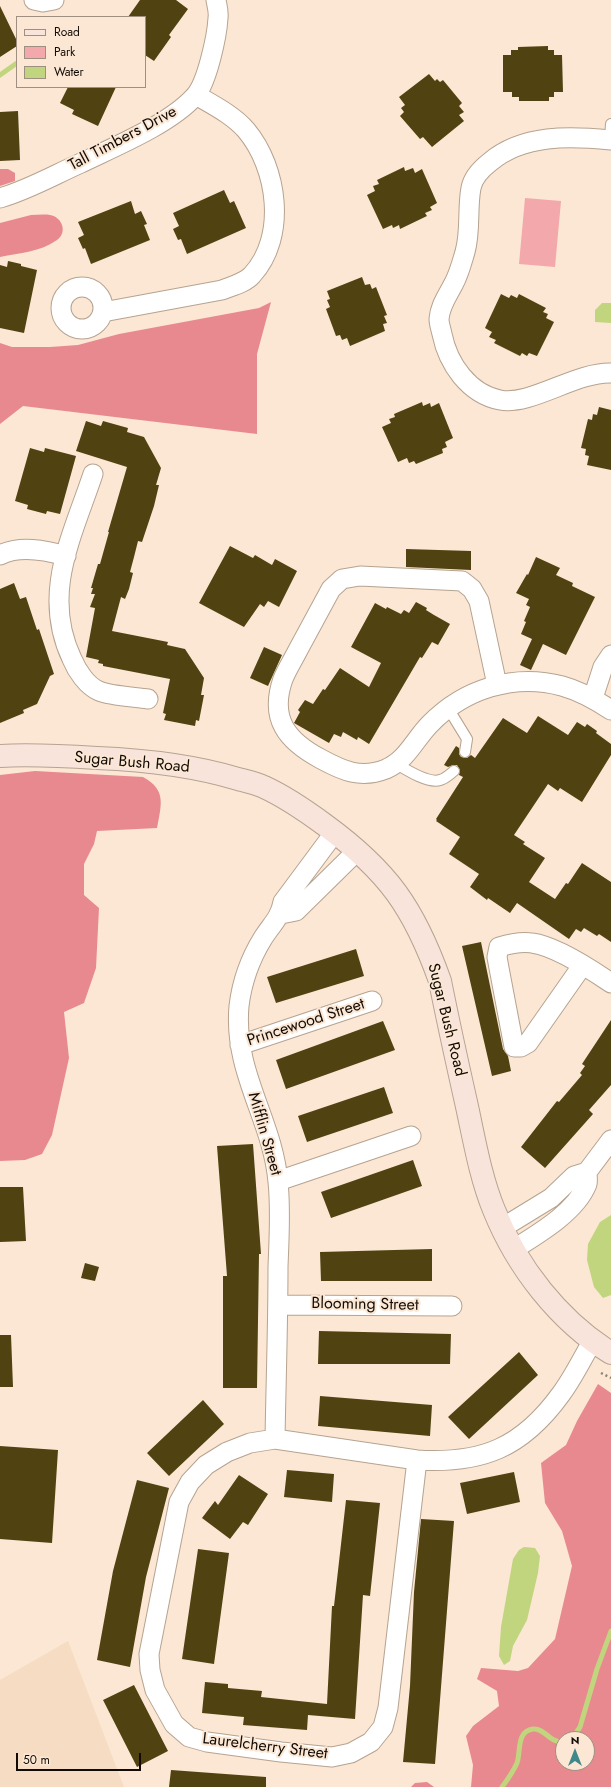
<!DOCTYPE html>
<style>
body{margin:0}
#map{position:relative;width:611px;height:1787px;overflow:hidden;background:#fbe7d3;font-family:Jost,sans-serif}
canvas{display:block}
.legend{position:absolute;left:16px;top:16px;width:130px;height:72px;box-sizing:border-box;background:#fbe7d3;border:1px solid #9e8f81;margin:0;padding:5px 7px;list-style:none;font-size:12px;color:#120b05}
.legend li{display:flex;align-items:center;gap:8px;height:20px}
.legend b{width:20px;border:1px solid #9e8f81}
.north{position:absolute;left:555px;top:1731px;width:40px;height:40px;box-sizing:border-box;background:#fbe7d3;border:1px solid #9e8f81;border-radius:50%;rotate:0deg;font-size:11px;font-weight:700;line-height:16px;text-align:center;color:#120b05}
.north::after{content:'';display:block;margin:auto;width:14px;height:18px;background:#408889;clip-path:polygon(50% 0,100% 100%,50% 72%,0 100%)}
.scale{position:absolute;left:16px;top:1753px;width:125px;height:18px;box-sizing:border-box;border:2px solid #120b05;border-top:0;padding-left:5px;font-size:12px;line-height:14px;white-space:nowrap;color:#120b05;-webkit-text-stroke:3px #fbe7d3;paint-order:stroke}
</style>
<div id="map">
<canvas width="611" height="1787"></canvas>
<ul class="legend">
<li><b style="height:5px;background:#f9e4dc"></b>Road</li>
<li><b style="height:11px;background:#f3a8ab"></b>Park</li>
<li><b style="height:11px;background:#c0d57e"></b>Water</li>
</ul>
<div class="north">N</div>
<div class="scale">50 m</div>
</div>
<script>
const g = document.querySelector('canvas').getContext('2d');
g.lineJoin = 'round';
function fill(path, color) {
  g.fillStyle = color;
  g.fill(path, 'evenodd');
}
function strokePath(path, color, width, dash) {
  g.strokeStyle = color;
  g.lineWidth = width;
  g.lineCap = dash ? 'butt' : 'round';
  g.setLineDash(dash || []);
  g.stroke(path);
}
function write(font, color, halo, rows, align = 'center') {
  g.font = font + ' Jost,sans-serif';
  g.lineWidth = 4;
  g.setLineDash([]);
  g.textBaseline = 'middle';
  g.strokeStyle = halo;
  g.fillStyle = color;
  for (const [text, x, y, turn = 0] of rows) {
    g.save();
    g.translate(x, y);
    g.rotate((+turn || 0) * Math.PI / 180);
    g.textAlign = isNaN(turn) ? turn : align;
    if (halo) g.strokeText(text, 0, 0);
    g.fillText(text, 0, 0);
    g.restore();
  }
}
fill(new Path2D(`
 M68 1641 124 1787H0V1680Z`), '#f6dcc2');
fill(new Path2D(`
 M525 198 561 201 555 267 519 264Z`), '#f3a8ab');
fill(new Path2D(`
 M0 169H8L15 173V181L0 186Z
 M31 215C37 215 44 214 50 215 62 217 68 232 57 240 40 252 20 253 0 257V223Z
 M271 302 257 354V434L23 406 0 424V343L12 347H50L78 345 119 334 259 308Z
 M35 771 143 777C167 790 161 805 157 828L97 831 94 844 84 864V895L99 908 96 968 84 1003 64 1012 69 1058 52 1135 42 1154 25 1160 0 1161V775Z
 M598 1384 611 1393V1787H471L473 1765 466 1736 473 1726 499 1706 497 1691 477 1679 481 1668 518 1671 528 1668 555 1639 572 1566 562 1531 545 1503 541 1463 566 1445 577 1421ZM563 1739H587V1763H563Z
 M427 1782 434 1787H411L415 1783Z`), '#e8898f');
fill(new Path2D(`
 M602 303H611V323L595 322V310Z
 M611 1215V1295L603 1298 594 1287 587 1260 588 1244 600 1222Z
 M524 1547 535 1548 540 1556 538 1573 527 1620 513 1646 510 1661 504 1665 499 1656 501 1627 513 1559 519 1550Z`), '#c0d57e');
strokePath(new Path2D(`
 M0 75 17 63
 M572 1739 580 1727 597 1669 611 1631
 M502 1787C508 1779 513 1772 517 1763 521 1752 516 1731 533 1729 545 1728 548 1742 563 1742`), '#c0d57e', 5);
fill(new Path2D(`
 M140 0H176L188 9 169 35 171 37 154 61 145 55V17H128Z
 M0 6 17 41V46L0 57Z
 M548 46V50H554V55H562L563 92H554V97H549V101H519V97H512V92H503V55H511V50H518V47Z
 M429 74 435 81 437 79 440 82 443 80 462 103 459 106 464 112 459 115 464 121 432 147 423 137 420 139 400 116 404 112 401 108 405 105 399 97Z
 M68 87H116L98 126 72 114 74 110 60 103Z
 M18 111 20 160 0 161V112Z
 M404 167 405 171 413 168 415 173 422 169 437 203 430 207 432 210 425 213 427 216 400 229 399 225 393 228 392 225 383 229 367 195 375 191 373 186 379 184 377 180Z
 M224 190 230 203 234 201 246 228 187 254 181 239 178 240 173 229 179 226 173 213Z
 M131 201 135 214 141 211 147 224 144 225 150 240 91 264 85 248 83 249 78 238 84 235 78 222Z
 M8 261 21 264V266L37 270 24 333 0 328V265L7 267Z
 M362 277 365 285 370 284 372 289 376 287 387 315 384 316 387 323 383 324 385 331 350 346 347 338 342 340 340 335 336 336 326 309 330 307 327 300 330 299 327 291Z
 M501 294 509 298 511 295 517 298 519 294 546 308 543 312 548 314 546 318 554 322 537 356 529 353 527 356 522 353 520 356 494 343 496 340 489 337 492 332 485 328Z
 M422 402 423 406 430 403 431 407 439 403 453 438 445 442 447 447 442 449 443 453 416 464 414 461 409 463 407 458 398 462 382 427 391 423 389 419 395 417 394 414Z
 M599 407 611 410V470L587 465 589 456 585 455 586 449 581 448 588 419 592 420 593 414 597 415Z
 M86 421 101 426 103 421 128 428 127 432 144 437 161 468 156 485H159L154 506 142 542 138 541 134 557 130 572 133 573 129 589 125 599 121 597 112 631 168 642 167 645 185 649 204 678 201 695H204L199 721 196 720 195 726 164 720 166 714 163 713 170 679 103 666V664L98 663 99 660 86 657 95 608 90 607 95 594H91L93 588H91L98 564H100L109 532H108L127 467 76 451Z
 M30 448 44 452 45 448 76 456 60 514 47 511 46 514 27 509 28 505 15 501Z
 M230 546 253 558 255 555 272 565 275 559 297 571 279 607 268 601 264 607 260 604 244 627 199 603Z
 M406 549 471 551V570L406 567Z
 M536 557 560 568 556 575 573 583 572 586 595 597 566 655 543 644 531 670 520 665 532 639 521 634 526 622 524 621 530 607 526 605 529 599 516 593 527 574 528 575Z
 M14 583 20 599 26 597 37 630 39 629 54 674 50 676 37 704 23 710 24 713 0 723V589Z
 M416 602 427 608 426 610 434 615 450 624 438 645 432 642 422 658 420 657 369 744 358 737 357 740 343 732 341 737 334 734 329 743 294 723 300 712 298 710 305 700 313 704 323 689 325 690 340 668 369 687 381 663 351 647 375 603 386 609 387 607 401 614 404 610 409 613Z
 M264 647 282 655 268 686 250 678Z
 M538 716 568 735 577 722 585 727 587 724 597 731 596 733 611 744V755L582 802 560 788 558 791 548 784 514 835 525 842 523 844 545 858 529 882 555 899 566 883 568 884 582 863 611 882V942L599 934 597 936 584 928 581 932 576 929 569 939 517 903 510 913 488 898 487 900 470 887 479 874 449 854 460 837 436 821 437 820 436 819 463 777 459 775 460 770 457 765H453L448 767 444 765 456 746 459 748V754L461 757 467 758 471 755 475 758 503 718 527 733Z
 M481 942 503 1049 508 1056 511 1071 492 1076 462 946Z
 M356 949 364 976 276 1003 267 977Z
 M611 1020V1085L589 1110 593 1114 545 1168 521 1147 557 1101 559 1102 582 1075 580 1073 585 1066 582 1064Z
 M383 1021 395 1050 286 1089 276 1060Z
 M384 1087 393 1113 307 1142 298 1116Z
 M253 1144 261 1254H259L257 1388H223V1276H227L217 1146Z
 M413 1160 422 1186 331 1218 321 1192Z
 M0 1187H23L26 1241 0 1242Z
 M432 1249V1281H321L320 1252Z
 M85 1263 99 1267 95 1281 81 1278Z
 M319 1331 451 1334 450 1364H318Z
 M0 1335H11L13 1387H0Z
 M519 1352 538 1375 469 1439 448 1417Z
 M320 1396 432 1405 430 1436 318 1426Z
 M203 1400 224 1424 169 1476 147 1453Z
 M0 1446 58 1450 52 1543 0 1539Z
 M287 1470 334 1474 332 1502 284 1497Z
 M514 1472 520 1502 467 1514 460 1483Z
 M239 1475 268 1494 248 1525 243 1522 230 1539 202 1518 215 1501 218 1505Z
 M137 1480 169 1488 146 1577 130 1667 97 1660 113 1571Z
 M346 1500 380 1503 370 1596 363 1595 355 1719 308 1715 307 1730 243 1725 244 1717 202 1713 205 1682 228 1684V1688L262 1691 261 1697 327 1704 332 1606H334Z
 M421 1519 454 1521 435 1764 403 1762 410 1686 414 1592Z
 M198 1549 229 1553 214 1664 182 1659Z
 M134 1685 168 1751 137 1767 103 1700Z
 M171 1770 266 1777V1787H169Z`), '#504311');
const lane = new Path2D(`
 M610 139 611 124
 M448 708 467 739 465 752
 M395 763C405 769 428 784 440 780 445 779 450 774 454 771`);
const street = new Path2D(`
 M34 0 43 2 54 0
 M611 140C570 136 523 134 490 162 481 169 473 177 471 188 467 209 471 231 465 252 462 262 459 274 454 283 448 295 440 305 439 319 439 324 441 329 442 334 448 364 469 394 500 400 531 406 575 372 611 373
 M0 198C28 190 54 175 81 163 116 146 170 124 195 96 207 83 217 36 218 18 219 12 217 6 216 0
 M61 308a21 21 0 1 1 42 0a21 21 0 1 1-42 0Z
 M103 312 222 290C232 286 245 283 252 275 287 237 278 168 246 130 233 115 213 105 196 95
 M93 474C72 537 41 594 72 659 77 671 87 686 99 691 111 696 135 697 148 699
 M0 555C20 545 45 550 66 556
 M497 685 479 601 472 589 462 581 360 576 342 579 331 589C320 609 309 630 298 650 293 660 287 669 283 679 269 719 287 741 321 759 343 771 361 779 386 769 407 760 415 739 430 724 464 689 514 673 562 686 580 691 596 700 611 710
 M593 698 603 667 611 655
 M281 914 296 911 358 850
 M582 966 528 1043 521 1047H514L499 968 497 957 499 947C509 944 521 941 532 943 555 946 592 970 611 983
 M240 1045 372 1001
 M278 1181 411 1136
 M502 1228 551 1198 574 1176 587 1172 611 1140
 M514 1249C538 1234 576 1212 587 1184 588 1181 587 1176 587 1172
 M278 1305 452 1306
 M275 1439C276 1381 278 1324 278 1267 279 1238 281 1210 278 1182 273 1120 233 1073 239 1006 242 981 250 959 263 938 272 924 280 918 283 902L335 832
 M417 1460 388 1708 383 1727 371 1742 351 1753 332 1757 281 1752 207 1742 189 1737 174 1724 155 1690 150 1670 149 1654 179 1502 190 1482 206 1465 227 1452 250 1443 275 1439 417 1460C482 1464 522 1448 561 1394 573 1378 582 1359 592 1342`);
const secondary = new Path2D(`
 M0 756C32 754 65 756 97 758 145 760 192 765 238 779 246 781 256 783 264 787 286 797 306 811 325 825 388 871 414 908 440 981 448 1021 457 1062 466 1102 474 1138 480 1176 494 1210 517 1267 559 1321 611 1353`);
strokePath(lane, '#b6a390', 12);
strokePath(street, '#b6a390', 21);
strokePath(secondary, '#b6a390', 24);
strokePath(new Path2D(`
 M601 1373 611 1378`), '#8f8173', 2.5, [2, 3]);
strokePath(lane, '#fff', 10);
strokePath(street, '#fff', 19);
strokePath(secondary, '#f9e4dc', 22);
write('16px', '#120b05', '#fbe7d3', [
 ["Tall Timbers Drive",123,139,-28],
 ["Sugar Bush Road",132,763,5],
 ["Sugar Bush Road",446,1020,76],
 ["Princewood Street",306,1023,-18],
 ["Mifflin Street",264,1134,74],
 ["Blooming Street",365,1305,1],
 ["Laurelcherry Street",265,1747,7]
]);
</script>
